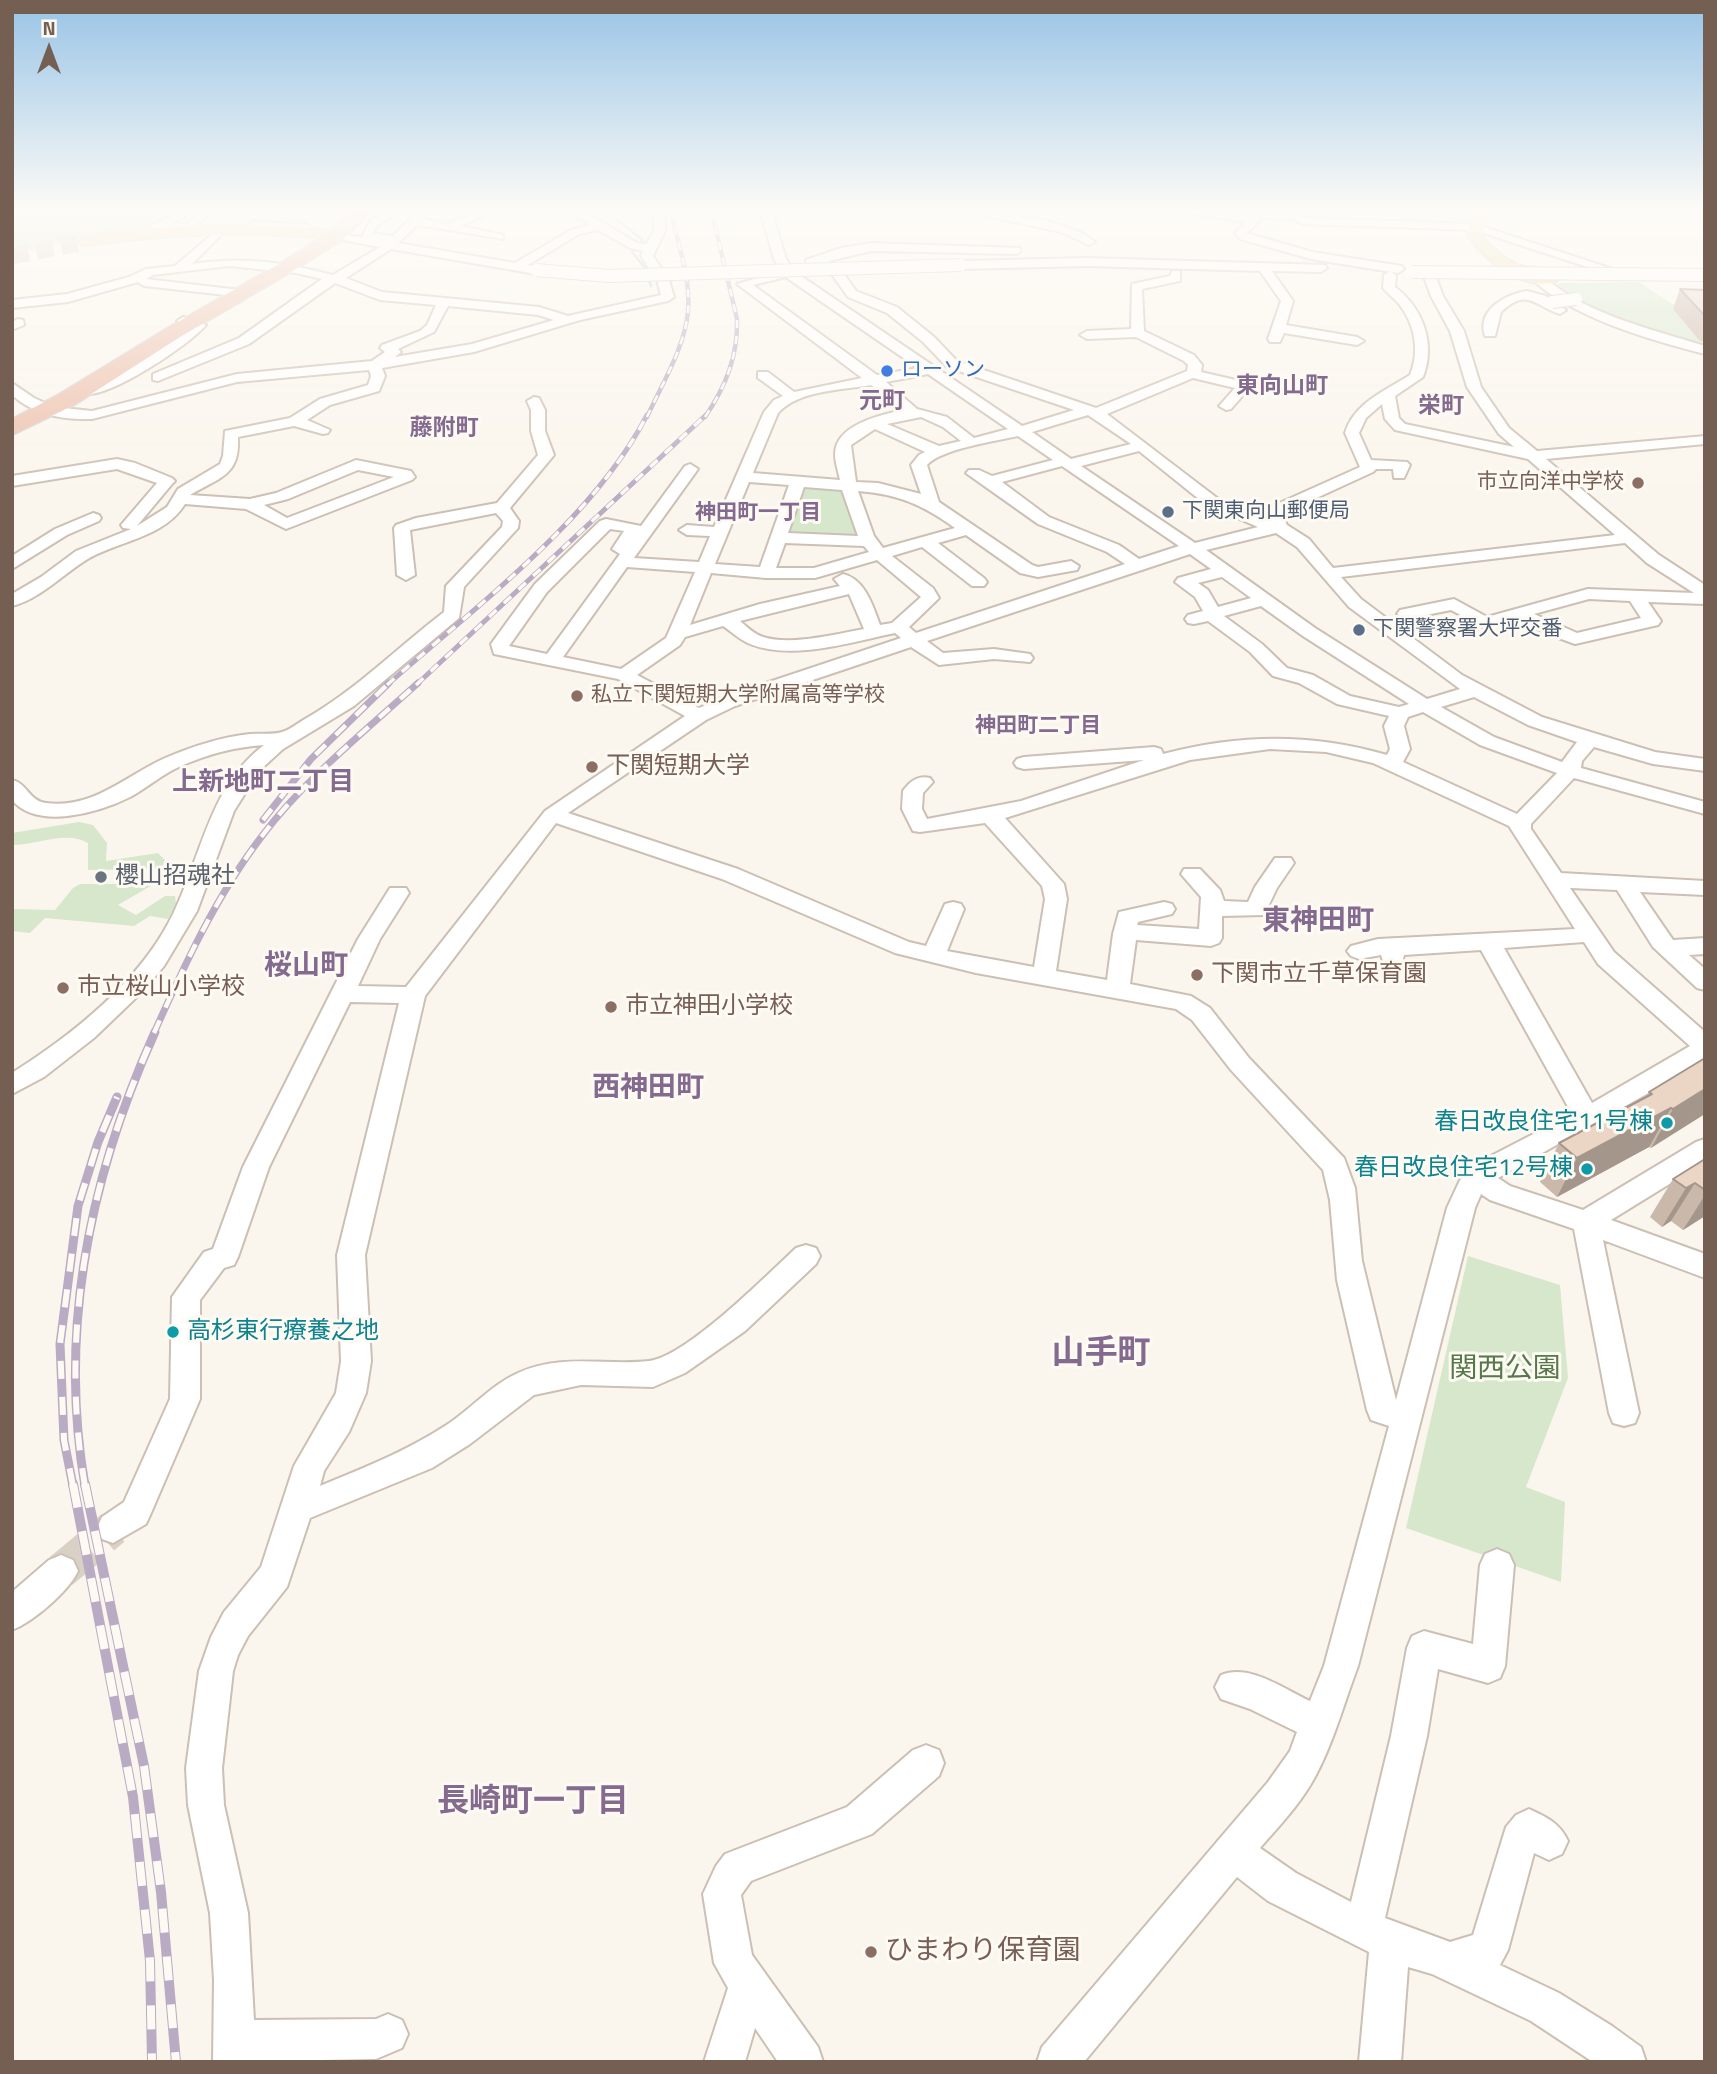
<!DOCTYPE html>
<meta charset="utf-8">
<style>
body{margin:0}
#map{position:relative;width:1717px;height:2074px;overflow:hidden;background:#fbf6ed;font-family:"Titillium Web",sans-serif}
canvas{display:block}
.frame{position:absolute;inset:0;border:14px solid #745f52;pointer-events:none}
.north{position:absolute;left:14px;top:14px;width:70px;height:70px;-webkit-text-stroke:5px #fdfaf3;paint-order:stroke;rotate:0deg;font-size:19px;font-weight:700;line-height:28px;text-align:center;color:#745f52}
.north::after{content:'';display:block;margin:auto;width:24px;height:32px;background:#745f52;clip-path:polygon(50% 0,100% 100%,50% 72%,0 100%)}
</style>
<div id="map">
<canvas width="1717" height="2074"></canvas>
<div class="frame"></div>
<div class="north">N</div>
</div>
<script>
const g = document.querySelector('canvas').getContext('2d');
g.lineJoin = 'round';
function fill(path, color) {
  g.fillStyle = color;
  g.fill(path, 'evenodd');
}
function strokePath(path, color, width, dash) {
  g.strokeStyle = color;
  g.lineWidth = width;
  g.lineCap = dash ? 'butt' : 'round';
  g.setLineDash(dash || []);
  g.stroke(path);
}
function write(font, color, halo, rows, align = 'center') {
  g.font = font + ' "Titillium Web","Noto Sans JP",sans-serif';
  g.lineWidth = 6;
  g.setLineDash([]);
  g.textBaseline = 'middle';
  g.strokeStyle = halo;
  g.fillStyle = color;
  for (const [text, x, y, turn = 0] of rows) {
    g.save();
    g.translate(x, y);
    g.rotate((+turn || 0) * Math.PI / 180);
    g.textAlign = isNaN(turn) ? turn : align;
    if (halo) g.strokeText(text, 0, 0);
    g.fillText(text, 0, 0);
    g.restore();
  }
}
fill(new Path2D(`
 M12 209H206L187 226 84 237 23 252 12 262Z
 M1639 282 1672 304 1705 305V345L1604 312 1555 287 1559 283Z
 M800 484 847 490 863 539 783 535Z
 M79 822 93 825 107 843 106 861 158 853 165 860 161 869 88 870V843C66 830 37 845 12 845V833Z
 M80 884H154L118 905 136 915 165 896H175L176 904 168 919 150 916 134 926 45 918 30 933 12 931V909L55 910 73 888Z
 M1468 1256 1560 1285 1568 1378 1526 1487 1565 1502 1561 1582 1406 1528Z`), '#d6e7cc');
strokePath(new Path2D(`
 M603 209 643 240 632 252 645 268 651 286
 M1230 209 1260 216
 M1301 218 1424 221
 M1431 220 1435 209`), '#aacbd3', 2.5);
strokePath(new Path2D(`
 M61 1571 113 1528`), '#d9d0c6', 36, [36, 18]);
strokePath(new Path2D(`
 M12 256 84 242`), '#d9d0c6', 17, [17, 8]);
const minor = new Path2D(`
 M201 209H213L194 229H156L150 226 178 213 184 216 172 223 188 224Z
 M389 209H403L378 225 373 233 393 236 420 209H432L423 219 447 224 481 209H497L461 226 503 235V239L418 225 398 243 515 263 571 230 590 225 566 209H580L637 243 646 244 654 231V209H665V231L653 256 669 280 674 297 668 301 580 320 474 352 382 368 385 376 379 391 330 405 307 420 330 430 328 433 323 434 294 426 238 437C240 476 220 477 190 495L250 499 276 493 356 460 411 471 415 477 412 480 286 529 246 509 185 504C164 538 117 541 86 560 62 575 40 599 12 606V594L41 577 76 551 131 529 123 528 121 525 157 483 117 469 12 486V476L117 459 135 463 172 478 175 481 172 484 137 526 167 507 178 489 220 464 223 456 225 431 290 418 320 399 368 385 371 376 369 370 237 382 92 419C63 420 34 415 12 395V383L34 398 54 407 92 411 237 374 372 361 385 352 380 348 382 345 420 331 427 325 436 305 380 300 335 283 249 344 158 381 153 380V374L239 338 322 279 296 273 229 266 153 275 146 279 240 290 244 291V297L144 286 138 282 68 302 12 308V300L67 294 129 277 146 269 175 266 216 231 220 232V236L192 264C243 256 283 262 333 275L380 247 332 238V234L362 237 370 221ZM598 230 630 248 643 251 641 256 657 280 661 295 568 316 539 307 382 292 346 278 391 249 536 274 542 270 540 267 528 265 579 234ZM448 306 538 315 554 320 472 344 395 357 401 352 398 349 434 332ZM358 470 394 477 287 518 264 505 288 499Z
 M607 209H648C639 215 616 215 607 209Z
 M760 209H771L786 259 795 272 1022 426 1074 410 947 367 923 342 887 313 848 297 831 273 818 264 806 266V260L841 248 872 243 1020 248V252L1016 254 872 251 829 261 839 267 856 291 897 307 933 336 957 361 1096 408 1187 371 1188 365 1184 361 1136 337 1087 339 1080 335 1087 331 1131 329 1132 284 1170 276 1172 271H1180V281L1142 289 1144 331 1194 355 1202 365 1201 372 1249 383 1251 386 1231 409 1226 410 1219 406 1235 388 1193 378 1107 414 1217 498 1268 520 1267 517 1273 506 1360 467 1345 433C1354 403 1385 391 1410 375 1420 351 1415 324 1399 304 1394 298 1388 294 1383 288L1384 275 1390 271 1396 275 1395 287C1423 308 1436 344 1423 377L1395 396 1399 418 1405 424 1514 447 1499 434 1467 387 1450 331 1431 296 1424 277 1430 273 1436 277 1443 296 1464 331 1481 387 1509 428 1537 451 1705 436V444L1546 459 1659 555 1705 585V604L1648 602 1661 621 1658 625 1575 644 1534 629 1517 619 1485 628 1451 610 1406 619 1397 614 1400 610 1454 599 1487 617 1588 589 1694 593 1647 563 1625 543 1341 577 1361 599 1462 675 1542 717 1655 752 1705 759V771L1653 764 1594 747 1582 761 1581 768 1705 802V814L1574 778 1531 824V829L1561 873 1705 881V895L1640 892 1673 940 1705 938V954L1689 955 1705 969V990L1697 988 1653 947 1617 890 1570 888 1614 952 1705 1032V1061L1498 1178 1510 1186 1583 1210 1696 1142 1705 1139V1162L1611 1220 1705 1254V1278L1603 1240 1639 1413 1635 1423 1624 1426 1613 1423 1609 1413 1574 1229 1490 1200 1481 1194 1475 1208 1358 1666C1344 1703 1334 1741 1316 1775 1302 1802 1280 1825 1260 1848L1296 1873 1351 1902 1391 1736 1407 1648 1412 1636 1424 1631 1473 1644 1480 1565 1485 1554 1497 1549 1509 1554 1514 1565 1505 1666 1500 1678 1488 1683 1438 1669 1427 1736 1385 1918 1450 1942 1473 1935 1506 1827 1516 1815 1529 1809C1546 1817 1560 1823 1568 1841L1562 1854 1549 1860 1534 1853 1508 1950 1500 1965 1559 1993 1612 2026 1641 2047 1646 2062H1593L1531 2021 1432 1974 1408 1967 1401 2062H1359L1369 1952 1268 1901 1237 1877 1084 2062H1037L1042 2047 1268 1782 1290 1751 1297 1732 1250 1709 1221 1699 1215 1687 1221 1675C1249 1663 1284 1689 1310 1701L1324 1666 1389 1426 1371 1420 1367 1410 1337 1280 1330 1200 1323 1170 1231 1070 1192 1020 1176 1009 976 973 895 953 722 879 556 823 425 996 365 1255 371 1361 366 1393 349 1432 324 1471 320 1486C363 1468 405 1452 445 1426 469 1411 491 1385 518 1373 562 1353 606 1366 649 1361 686 1357 767 1275 796 1248L806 1245 816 1248 820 1256 816 1264 745 1331 685 1373 653 1387 581 1385 534 1395 470 1444 432 1468 310 1518 287 1587 248 1636 238 1655 233 1671 222 1768 224 1805 248 1913 254 2020 376 2019 388 2014 402 2020 408 2034 402 2048 376 2059 213 2062 214 1980 210 1913 188 1805 186 1768 199 1671 211 1637 224 1612 261 1567 294 1466 336 1393 341 1361 337 1255 399 1003 350 1002 269 1167 238 1257 234 1265 224 1268 200 1300V1399L151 1513 146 1524 113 1543 102 1539 97 1528 102 1517 124 1502 170 1399 172 1297 204 1252 213 1249 243 1167 358 939 390 888H406L409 893 380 939 358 986 406 987 545 811 685 716 618 679 494 654 491 644 535 584 600 521 606 519 641 526 685 466 690 464 698 469 634 558 699 562 710 536 687 535 679 530 687 525 714 527 764 412 774 400 783 396 758 378V372H768L794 392 862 378 737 284 782 271 774 259ZM786 277 787 278 918 368 877 375 753 285ZM928 374 1008 429 974 438 947 417 917 409 886 382ZM871 385 902 410C882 415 843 423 836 447 833 457 838 470 840 480L753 473 778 413C798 390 843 390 871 385ZM1382 404 1385 419 1395 430 1528 459 1615 535 1333 568 1309 539 1287 525 1283 517 1286 512 1373 472 1376 469H1393L1394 478H1404L1410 465 1407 462 1371 460 1359 433 1366 418ZM1088 415 1131 444 1071 459 1032 432ZM921 417 943 427 961 441 939 446 887 424ZM875 429 925 452 919 455 911 465 921 494 878 483 856 482 851 445ZM1018 436 1053 460 992 476 979 470H969L966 473 1038 524 1107 552 1125 564 916 633 909 627 939 598 933 588 892 556 922 547 972 586H984L987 582 984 578 938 543 966 535 1020 573 1038 577 1077 570 1079 566 1071 561 1038 567 1032 565 939 502 927 465C941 449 995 441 1018 436ZM1139 451 1205 504 1258 527 1195 543 1081 466ZM1062 466 1179 546 1139 559 1119 545 1049 517 1002 482ZM749 482 789 485 760 567 715 564ZM804 487 842 490 858 536 788 533ZM858 491C898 494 923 505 955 528L883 548 874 536ZM610 529 624 531 612 549 620 554 547 654 509 646 547 592ZM1276 533 1297 547 1349 607 1460 689 1427 699 1315 628 1206 550ZM785 543 864 546 869 552 814 568H776ZM1190 554 1211 569 1178 578 1175 582 1195 597 1203 611 1188 615 1185 619 1188 623 1194 624 1208 621 1250 652 1273 676 1299 683 1337 704 1389 716 1384 726 1390 749 1387 755C1311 733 1239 734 1163 754L1161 749 1154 747 1024 757 1017 759 1014 763 1017 767 1024 769 1144 760 1021 801 927 819 922 809 923 793 933 782 930 778C918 775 910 781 903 791L902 809 913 831 920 832 985 823 1042 886 1045 899 1034 967 947 951 964 909 961 904 953 902 945 904 926 946 909 942 738 869 568 813 706 720 735 706 911 647 939 665 994 659 1030 662 1033 658 1030 654 994 649 943 653 927 641ZM877 560 921 597 892 623 880 625C873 606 865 579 843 574L834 579 840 586 760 604 690 625 711 573 766 578H815ZM627 567 695 572 666 638 621 669 563 657ZM1222 577 1251 598 1218 607 1208 590 1198 583ZM849 594 864 629C836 634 790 646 763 637 754 634 747 627 740 621ZM1589 599 1630 601 1641 618 1577 633 1534 614ZM1261 606 1303 636 1409 704 1399 707 1350 696 1313 675 1287 668 1262 644 1224 616ZM723 626C732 632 740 640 750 644 793 661 851 642 895 633L901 638 721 698 699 708 637 675 680 645 685 637ZM1474 697 1528 725 1577 742 1562 762 1494 737 1441 707ZM1423 712 1480 745 1557 773 1517 814 1403 762 1410 749 1404 726 1408 717ZM1270 749 1326 752 1373 763 1509 826 1575 929 1378 939 1351 946 1347 951 1351 956 1359 959 1381 955 1385 967 1393 969 1401 967 1404 955 1481 950 1572 1114 1487 1158 1460 1180 1447 1208 1396 1400 1362 1261 1355 1188 1344 1158 1249 1058 1210 1008 1191 996 1130 984 1136 940 1211 946 1219 943 1222 938V916L1264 915 1277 888 1294 863 1291 858H1275L1255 887 1248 902 1224 901 1220 890 1200 869H1184L1181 874 1201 897 1199 929 1137 925 1138 922 1172 914 1175 909 1172 904 1164 902 1119 912 1113 934 1107 980 1056 971 1067 899 1064 884 1005 818 1190 760ZM1584 942 1598 964 1690 1046 1592 1103 1504 948Z
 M954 209C988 209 1070 219 1095 242L1089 245 1061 232Z
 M1166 209H1200L1251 216C1261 206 1294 210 1305 218L1475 224 1625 273 1615 276 1474 230 1302 224 1292 219 1262 218 1247 233 1312 252 1402 266 1404 269 1398 273 1311 259 1240 239 1235 233 1245 222Z
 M254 222 305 224 311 227 305 230 250 227V223Z
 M1087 258 1325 265 1327 268 1321 272 1272 271 1293 301 1286 325 1357 337 1364 341 1357 345 1284 333 1280 342H1270L1268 339 1281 301 1260 271 1087 266 961 269 955 265 961 261Z
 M1518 267 1535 268C1577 313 1648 328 1705 346V354C1650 340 1566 316 1528 275L1514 274V268Z
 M1527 291 1546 296 1566 310 1560 314C1534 306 1528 287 1501 312L1495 336H1485C1476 310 1506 294 1527 291Z
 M183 317 206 325C189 345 109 399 83 394V388L124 370 186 330 190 327 177 321Z
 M18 319 23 320 24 325 12 330V322Z
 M534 397 539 398 545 410V431L554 455 510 508 519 521 518 528 464 587 459 618 354 706 283 749 259 771 234 811 197 911 164 966 143 991 94 1038 44 1077 12 1094V1073C75 1033 142 980 174 912 202 854 210 786 264 745 235 747 208 754 181 766 162 774 147 788 130 797 100 812 38 831 12 800V780C27 783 29 801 46 803 93 809 124 777 163 759 191 747 220 737 250 734 260 733 273 735 282 732 290 730 298 723 305 719 356 690 398 647 444 612L446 586 502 527 503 521 496 513 410 530 415 575 406 580 397 575 394 528 396 525 416 518 497 503 538 455 531 431V410L527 401Z
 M93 513 99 515 101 518 99 521 67 535 12 569V556L55 529Z
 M61 1555 73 1560 78 1571C69 1591 33 1622 12 1630V1592L49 1560Z
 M926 1745 939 1750 944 1763 939 1776 872 1834 751 1881 741 1895 752 1955 818 2047 823 2062H778L755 2028 745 2062H704L728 1988 714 1963 703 1894 716 1866 725 1854 847 1807 913 1750Z`);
const major = new Path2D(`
 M1474 209H1488L1482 235C1506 264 1520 267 1556 276L1558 279 1556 282C1521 291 1485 261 1467 235Z
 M210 225C233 225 329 223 343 236L336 240C251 230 168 234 84 246L77 242C90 230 186 226 210 225Z`);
const highway = new Path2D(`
 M356 209H375L342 240 291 272 180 337 74 405 12 435V419L58 395 166 329 279 264 330 232Z`);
strokePath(minor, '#ccbfb3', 4);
strokePath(major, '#d8d2cf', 3);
strokePath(highway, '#d8d2cf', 3);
fill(minor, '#fff');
fill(major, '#f0dbae');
fill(highway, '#edc0ac');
const railFar4 = new Path2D(`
 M647 417C662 384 685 347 688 311 691 277 677 241 670 209
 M705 417C726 386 738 356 737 319L711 209`);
const railFar3 = new Path2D(`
 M387 685C475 607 594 519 647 415
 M416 685 706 415`);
const railFar2 = new Path2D(`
 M263 820 311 759 389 683
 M154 1033C184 966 216 896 262 836 306 778 364 732 418 683`);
const railFar1 = new Path2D(`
 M73 1486 64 1440 60 1344 78 1206 98 1142 117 1097
 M85 1486C58 1329 90 1176 155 1032`);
const rail = new Path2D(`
 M73 1484 133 1797 150 1961 152 2062
 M85 1484 144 1766 161 1892 176 2062`);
strokePath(railFar4, '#baabc4', 4.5);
strokePath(railFar3, '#baabc4', 5);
strokePath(railFar2, '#baabc4', 7);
strokePath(railFar1, '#baabc4', 9);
strokePath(rail, '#baabc4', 10);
strokePath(railFar4, '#fdfaf3', 2.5, [8]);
strokePath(railFar3, '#fdfaf3', 3.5, [10]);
strokePath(railFar2, '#fdfaf3', 4.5, [14]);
strokePath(railFar1, '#fdfaf3', 6, [18]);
strokePath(rail, '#fdfaf3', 8, [24]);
const minorBridge = new Path2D(`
 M536 270 608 276 961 265
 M1412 272 1705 275
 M1552 302 1576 299`);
strokePath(minorBridge, '#ccbfb3', 14, []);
strokePath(minorBridge, '#fff', 12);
fill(new Path2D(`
 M1680 289 1705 290V341H1700L1673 309Z
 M1705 1058 1651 1148 1649 1147 1557 1197 1540 1182 1559 1143 1647 1097 1649 1092Z
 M1705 1159V1216L1683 1230 1671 1221 1662 1227 1650 1217 1673 1179Z`), '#cab8aa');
fill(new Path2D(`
 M1705 1089V1114L1651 1148 1673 1109Z
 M1671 1108 1649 1147 1557 1197 1577 1158Z
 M1695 1183 1671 1221 1662 1227 1686 1188Z
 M1705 1195V1216L1683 1230Z`), '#a4968b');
const building = new Path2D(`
 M1680 289 1705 290V316Z
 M1705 1058V1089L1673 1109 1671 1108 1577 1158 1559 1143 1652 1094 1649 1092Z
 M1705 1159V1190L1695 1183 1686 1188 1673 1179Z`);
fill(building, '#ebd6c6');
strokePath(building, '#a4968b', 2);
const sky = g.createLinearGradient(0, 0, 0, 500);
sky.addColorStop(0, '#99c4e6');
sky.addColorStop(0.42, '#fdfbf7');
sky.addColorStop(1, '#fdfbf700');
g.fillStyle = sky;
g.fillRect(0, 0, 1717, 500);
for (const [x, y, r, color] of [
 [887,371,7,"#3f7fe0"],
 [1638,483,7,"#8d6e63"],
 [1168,512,7,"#5c6f8a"],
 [1359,630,7,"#5c6f8a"],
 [577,696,7,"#8d6e63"],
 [592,767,7,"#8d6e63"],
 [101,877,7,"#6b7280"],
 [1197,975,7,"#8d6e63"],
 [63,988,7,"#8d6e63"],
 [611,1007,7,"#8d6e63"],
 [1667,1123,7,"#0f9aa8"],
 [1587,1169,7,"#0f9aa8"],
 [173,1332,7,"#0f9aa8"],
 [871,1952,7,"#8d6e63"]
]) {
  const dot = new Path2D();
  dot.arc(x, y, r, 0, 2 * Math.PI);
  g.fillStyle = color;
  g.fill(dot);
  strokePath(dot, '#fdfaf3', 2.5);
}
write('21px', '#366cbe', '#fdfaf3', [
 ["ローソン",901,371]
], 'left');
write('21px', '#785e54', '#fdfaf3', [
 ["市立向洋中学校",1624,483],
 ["私立下関短期大学附属高等学校",591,696,"left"]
], 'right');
write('21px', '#4e5e75', '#fdfaf3', [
 ["下関東向山郵便局",1182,512],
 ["下関警察署大坪交番",1373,630]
], 'left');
write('bold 21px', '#846a8e', '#fdfaf3', [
 ["神田町一丁目",758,514],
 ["神田町二丁目",1038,727]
]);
write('bold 23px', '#846a8e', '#fdfaf3', [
 ["東向山町",1282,387],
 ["元町",882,402],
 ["栄町",1441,407],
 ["藤附町",444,429]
]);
write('24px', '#785e54', '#fdfaf3', [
 ["下関短期大学",606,767],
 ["下関市立千草保育園",1211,975],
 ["市立桜山小学校",77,988],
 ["市立神田小学校",625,1007]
], 'left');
write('24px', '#5b616d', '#fdfaf3', [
 ["櫻山招魂社",115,877]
], 'left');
write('24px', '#0d838f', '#fdfaf3', [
 ["春日改良住宅11号棟",1653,1123],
 ["春日改良住宅12号棟",1573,1169],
 ["高杉東行療養之地",187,1332,"left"]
], 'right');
write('bold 26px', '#846a8e', '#fdfaf3', [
 ["上新地町二丁目",263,784]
]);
write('bold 28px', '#846a8e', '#fdfaf3', [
 ["東神田町",1318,922],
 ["桜山町",306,967],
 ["西神田町",648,1089]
]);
write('28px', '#56784b', '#fdfaf3', [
 ["関西公園",1505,1370]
]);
write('28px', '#785e54', '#fdfaf3', [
 ["ひまわり保育園",885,1952]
], 'left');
write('bold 32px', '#846a8e', '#fdfaf3', [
 ["長崎町一丁目",533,1803]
]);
write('bold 33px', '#846a8e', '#fdfaf3', [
 ["山手町",1101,1355]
]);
</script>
